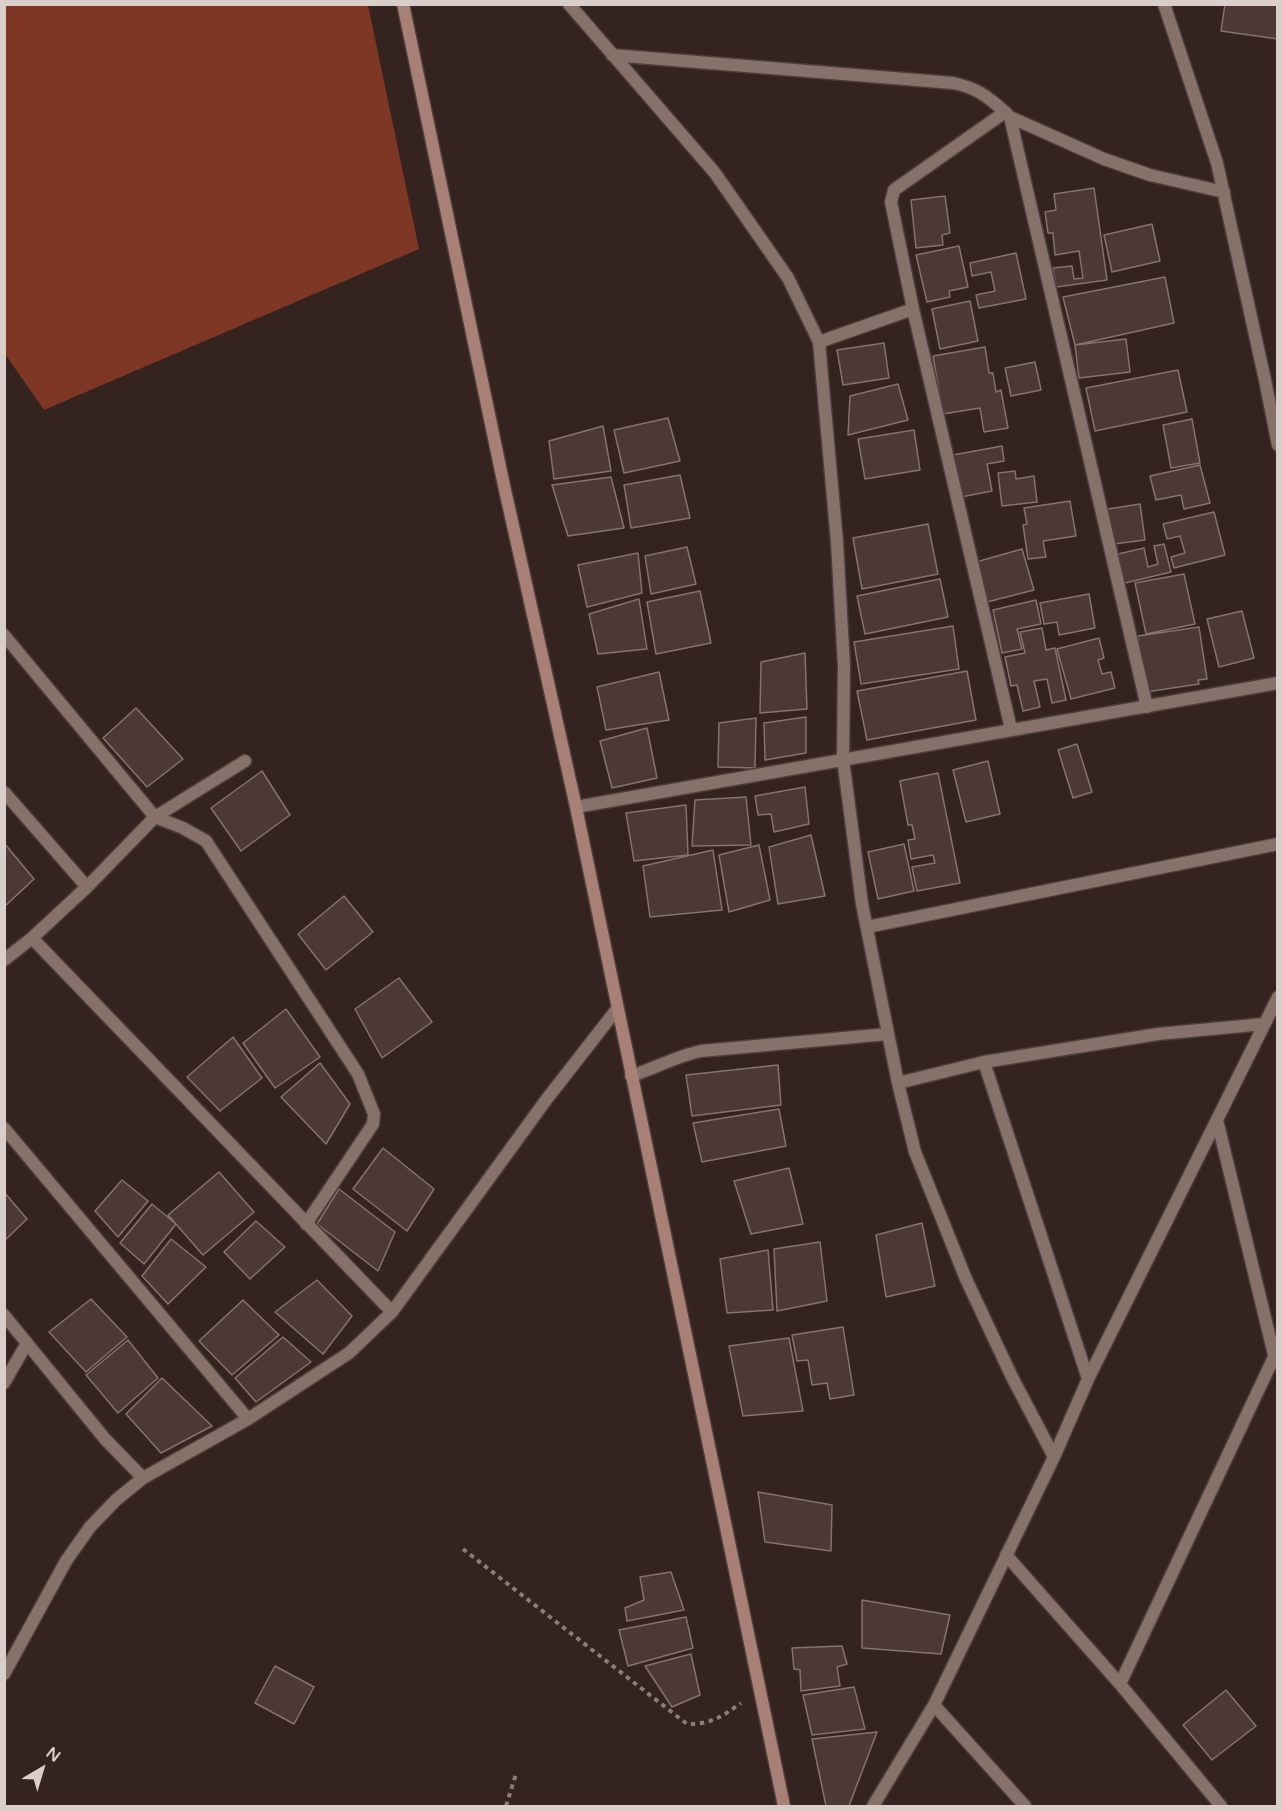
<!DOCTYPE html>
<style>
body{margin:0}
#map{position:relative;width:1282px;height:1811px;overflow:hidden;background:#34231e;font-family:"Varela Round",sans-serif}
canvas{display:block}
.frame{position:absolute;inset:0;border:6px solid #dacecb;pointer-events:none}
.north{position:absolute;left:12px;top:1739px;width:60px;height:60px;-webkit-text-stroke:4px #34231e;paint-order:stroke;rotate:38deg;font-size:16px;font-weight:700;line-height:24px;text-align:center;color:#dacecb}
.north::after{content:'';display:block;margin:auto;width:21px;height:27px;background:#dacecb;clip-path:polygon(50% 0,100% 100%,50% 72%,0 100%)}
</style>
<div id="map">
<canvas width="1282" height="1811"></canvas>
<div class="frame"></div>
<div class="north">N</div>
</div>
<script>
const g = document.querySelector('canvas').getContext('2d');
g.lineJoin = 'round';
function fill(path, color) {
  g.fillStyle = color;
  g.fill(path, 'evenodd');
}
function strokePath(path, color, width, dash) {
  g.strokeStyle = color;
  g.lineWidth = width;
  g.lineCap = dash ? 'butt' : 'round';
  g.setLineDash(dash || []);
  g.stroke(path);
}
fill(new Path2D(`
 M4 5H368L419 249 44 410 5 354Z`), '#7e3625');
const building = new Path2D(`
 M1225 4H1278V39L1221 31Z
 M1094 188 1107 280 1056 287 1053 268 1072 266 1074 279 1083 278 1079 251 1055 255 1053 233H1048L1045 212 1056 210 1054 194Z
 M945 196 950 233 942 235 943 245 916 248 911 200Z
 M1152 224 1160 261 1112 272 1104 235Z
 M959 246 968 287 949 291 950 297 927 302 916 255Z
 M1016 253 1026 299 979 308 976 295 995 291 991 272 972 276 970 263Z
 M1165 277 1174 323 1075 345 1063 297Z
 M970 301 978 341 940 349 932 309Z
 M1126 339 1130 372 1079 378 1075 345Z
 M884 343 889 378 843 385 837 350Z
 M985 347 989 373H993L996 392 1001 390 1008 428 984 432 980 408 943 414 933 356Z
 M1035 362 1041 390 1011 396 1005 368Z
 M1178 370 1187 412 1095 431 1086 388Z
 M898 384 908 420 848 435 850 396Z
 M668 418 680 461 624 473 614 430Z
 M1192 419 1200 463 1171 468 1163 425Z
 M603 426 611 471 554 479 549 441Z
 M914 430 920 470 865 479 858 439Z
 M1002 446 1004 461 987 464 992 491 961 497 953 455Z
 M1200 465 1210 503 1184 509 1181 495 1156 500 1150 476Z
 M1015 471 1016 479 1034 476 1037 502 1002 506 998 473Z
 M680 475 690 518 631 528 624 485Z
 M611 477 624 528 568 536 552 485Z
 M1070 501 1076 536 1043 541 1046 557 1028 559 1023 525 1027 524 1024 508Z
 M1140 504 1145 540 1114 544 1108 509Z
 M1214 512 1225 555 1174 568 1171 557 1185 553 1180 536 1167 539 1163 524Z
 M928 524 938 574 862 589 853 538Z
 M1164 544 1171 572 1121 584 1114 555 1144 548 1148 567 1158 564 1154 546Z
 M687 547 696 584 651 594 645 556Z
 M1022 549 1034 590 987 602 976 562Z
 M638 553 642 593 587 607 578 565Z
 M1184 574 1195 624 1146 634 1135 583Z
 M940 579 948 617 865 634 857 596Z
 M700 591 711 643 656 654 647 602Z
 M1089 594 1095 628 1059 635 1057 622 1044 624 1040 603Z
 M639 599 647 649 598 654 589 614Z
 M1036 600 1041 624 1017 629 1022 649 1002 653 993 610Z
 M1242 611 1254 658 1219 667 1207 619Z
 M953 626 959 669 861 684 854 642Z
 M1199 627 1207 679 1198 680 1199 684 1146 692 1138 636Z
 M1042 628 1046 650 1055 648 1066 700 1052 703 1047 679 1034 681 1040 707 1023 711 1017 685 1011 686 1005 657 1025 653 1020 632Z
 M1099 638 1104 658 1098 660 1102 674 1111 672 1115 688 1071 699 1057 649Z
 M805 653 807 709 760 713 761 662Z
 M967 671 976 720 867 740 857 691Z
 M659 672 669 720 606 730 597 687Z
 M136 708 183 759 147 787 103 738Z
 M806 717V753L765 760 764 723Z
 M756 718 755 768 718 767 719 723Z
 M647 728 657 778 612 788 600 741Z
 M1077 744 1092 792 1073 798 1058 750Z
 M988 761 1000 814 966 822 953 770Z
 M262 771 290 815 241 851 211 808Z
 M938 773 960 883 917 891 912 867 935 863 933 855 911 859 908 840 915 839 912 825H908L900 781Z
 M805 787 809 824 774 832 771 814 758 815 755 796Z
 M746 797 751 845 692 846 695 800Z
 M686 805 688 855 634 861 626 813Z
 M811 835 825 896 778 904 769 847Z
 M4 843 34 879 4 907Z
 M904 844 914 891 878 899 868 852Z
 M759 845 770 900 729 912 719 855Z
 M713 850 722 910 650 917 643 866Z
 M344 896 373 932 326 970 298 934Z
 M399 978 432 1022 382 1058 355 1009Z
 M286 1009 320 1057 275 1088 243 1043Z
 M233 1037 262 1078 220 1111 187 1077Z
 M320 1063 350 1104 326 1144 281 1097Z
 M778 1065 781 1105 692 1116 686 1075Z
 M779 1109 786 1146 702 1162 693 1123Z
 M383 1148 434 1189 407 1231 353 1189Z
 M789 1168 803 1224 751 1234 734 1181Z
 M219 1172 254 1212 203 1255 168 1215Z
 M122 1180 148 1201 118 1237 95 1211Z
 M339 1189 395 1232 378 1271 317 1224Z
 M4 1192 27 1219 4 1241Z
 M152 1204 176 1224 144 1264 120 1243Z
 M256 1221 285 1247 250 1279 224 1252Z
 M922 1223 935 1286 886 1297 876 1235Z
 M171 1239 206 1267 168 1304 142 1276Z
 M820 1242 827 1301 777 1311 774 1249Z
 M768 1250 773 1310 727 1313 720 1259Z
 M317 1280 352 1316 323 1354 275 1312Z
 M91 1299 127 1337 86 1372 49 1332Z
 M243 1300 279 1335 232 1375 199 1341Z
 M843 1327 854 1395 830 1399 827 1383 812 1385 808 1360 797 1361 792 1335Z
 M283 1337 311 1362 256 1402 235 1378Z
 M789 1338 803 1411 743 1416 729 1346Z
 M128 1340 158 1378 118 1413 86 1375Z
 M162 1378 212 1426 161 1453 126 1414Z
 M758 1492 832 1505 831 1551 765 1542Z
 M671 1572 684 1610 627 1621 625 1608 644 1600 640 1577Z
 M862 1600 950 1615 941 1654 862 1648Z
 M686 1617 693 1648 628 1666 619 1630Z
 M842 1646 847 1664 837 1667 840 1686 801 1691 800 1670 794 1669 792 1648Z
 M691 1654 700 1695 672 1707 645 1666Z
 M275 1666 314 1687 294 1724 255 1703Z
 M854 1687 865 1729 812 1735 803 1695Z
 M1226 1690 1256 1726 1212 1760 1183 1725Z
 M877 1732 849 1806H826L812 1739Z`);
fill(building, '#4c3935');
strokePath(building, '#87726c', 1.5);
const street = new Path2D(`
 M569 4 715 173 788 278 819 342 837 542 844 666 843 759 862 904 898 1083 915 1152 966 1279 1012 1377 1054 1457
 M1164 4 1217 163 1265 380 1278 445
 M612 55 953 83C977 88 987 96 1005 112
 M1010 117 1147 707
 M819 342 913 309
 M4 635 155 817 183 828 206 841 358 1074 374 1114 373 1124 306 1224
 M1011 729 913 309 891 202 894 190 1005 112 1010 117 1104 159 1150 175 1224 192
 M4 792 87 887
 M576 807 1278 683
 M867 927 1278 844
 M32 938 392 1312
 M4 960 32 938 87 887 155 817 245 761
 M984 1062 1088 1379
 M631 1076C655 1068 677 1056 701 1051L888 1034
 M898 1083 984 1062 1158 1034 1264 1024
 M1217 1120 1276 1363
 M4 1128 248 1419
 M4 1315 105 1439 143 1478
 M4 1383 27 1343
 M1006 1555 1120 1684 1221 1806
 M4 1674 66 1561 90 1527 116 1500 143 1478 248 1419 349 1353 392 1312 546 1100 617 1009
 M1120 1684 1274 1357
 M934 1705 1025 1806
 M873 1806 934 1705 1054 1457 1088 1379 1278 997`);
const secondary = new Path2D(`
 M403 4 503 481 576 807 784 1806`);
strokePath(street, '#4d3e3b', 15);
strokePath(secondary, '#4d3e3b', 15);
strokePath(new Path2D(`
 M463 1549 687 1724C711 1724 722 1717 741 1703
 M506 1806 516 1774`), '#8b7d79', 4, [4.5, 4.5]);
strokePath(street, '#86716b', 12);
strokePath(secondary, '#a88076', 12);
</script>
